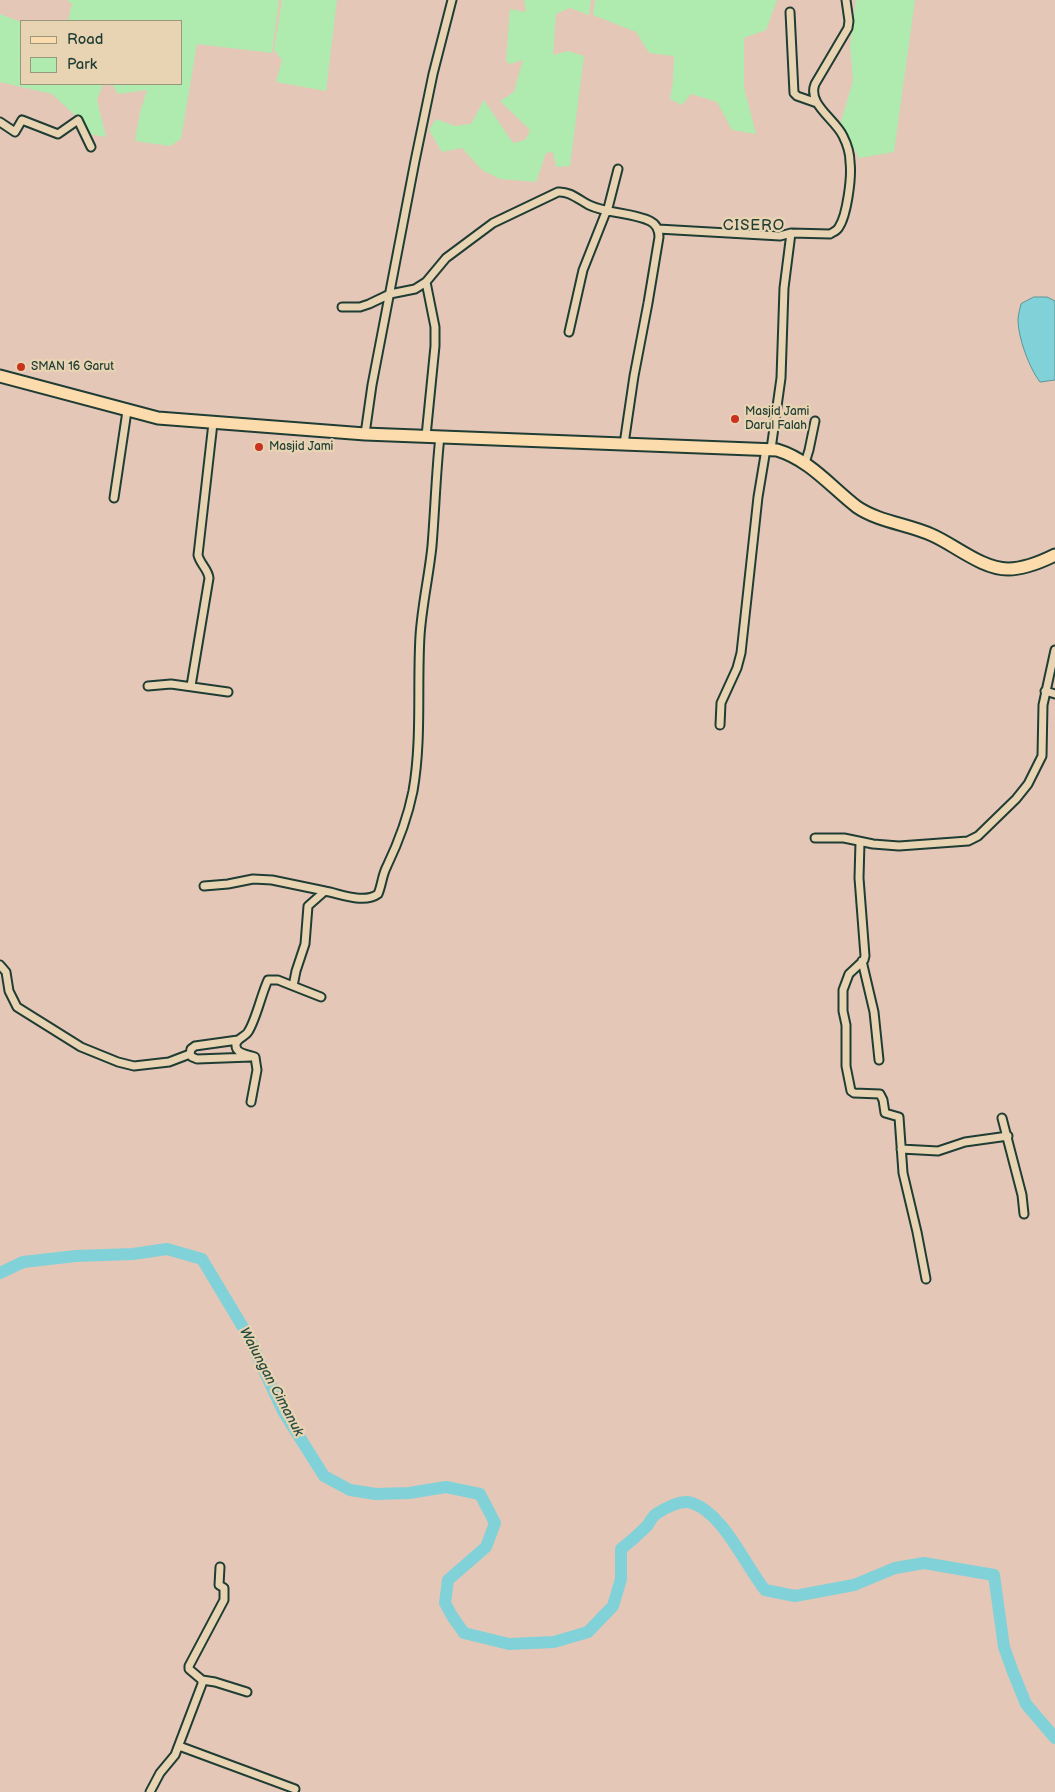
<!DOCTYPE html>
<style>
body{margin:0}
#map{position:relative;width:1055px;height:1792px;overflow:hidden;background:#e5c7b7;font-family:"Balsamiq Sans",sans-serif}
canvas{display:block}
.legend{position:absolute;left:20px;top:20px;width:162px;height:65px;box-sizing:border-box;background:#e8d4b2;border:1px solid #989880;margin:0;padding:6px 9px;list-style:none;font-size:15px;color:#1f3d34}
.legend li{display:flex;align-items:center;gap:10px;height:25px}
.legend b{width:25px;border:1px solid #989880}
</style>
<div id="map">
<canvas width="1055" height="1792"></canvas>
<ul class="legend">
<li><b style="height:6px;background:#fcdcac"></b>Road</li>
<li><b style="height:14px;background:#afeaaf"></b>Park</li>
</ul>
</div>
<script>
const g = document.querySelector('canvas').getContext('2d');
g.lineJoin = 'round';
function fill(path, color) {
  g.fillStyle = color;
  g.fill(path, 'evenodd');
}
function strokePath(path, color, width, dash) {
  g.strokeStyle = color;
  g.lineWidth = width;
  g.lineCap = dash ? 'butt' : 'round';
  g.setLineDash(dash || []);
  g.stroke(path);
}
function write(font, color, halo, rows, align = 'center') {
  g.font = font + ' "Balsamiq Sans",sans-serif';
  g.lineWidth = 4.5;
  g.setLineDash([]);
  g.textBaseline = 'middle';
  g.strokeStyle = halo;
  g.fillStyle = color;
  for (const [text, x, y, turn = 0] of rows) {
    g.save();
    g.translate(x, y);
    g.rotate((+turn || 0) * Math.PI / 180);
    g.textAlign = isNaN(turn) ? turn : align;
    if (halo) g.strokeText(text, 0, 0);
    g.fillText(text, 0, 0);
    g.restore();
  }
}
fill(new Path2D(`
 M67 0H279L272 53 197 44 181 139 170 146 135 141 140 112 147 90 118 94 112 84H181V21H68L72 4Z
 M282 0H337L326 91 276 82 282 60 274 50Z
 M524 0H591L589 15 570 8 556 14 553 55 568 51 584 56 570 166 556 167 553 152 546 153 536 182 500 179 482 170 462 148 442 152 429 130 436 119 455 126 471 124 484 100 513 143 525 140 530 130 500 101 514 92 523 60 510 64 506 61 510 9 526 12Z
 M595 0H777L766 30 744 38V87L756 134 732 130 717 102 691 94 682 105 670 99 673 82 674 56 649 53 636 32 593 15Z
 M856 0H915L894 152 859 158 841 122 853 80 850 46Z
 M0 14 21 22V84H103L97 100 106 137 88 134 78 118 52 94 0 82Z`), '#afeaaf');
const water = new Path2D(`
 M1034 297H1047L1055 301V380L1040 382C1029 368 1018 337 1018 320 1018 315 1020 309 1021 304Z`);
fill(water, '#81d2d8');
strokePath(water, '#5a9696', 1);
strokePath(new Path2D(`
 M0 1273 23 1262 76 1256 133 1254 167 1249 202 1259 247 1334 283 1411 324 1476 350 1490 376 1494 409 1493 446 1487 480 1494 495 1523 486 1547 448 1580 445 1603 452 1616 464 1633 509 1644 554 1642 588 1632 613 1606 621 1579V1549C630 1542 639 1534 647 1526 650 1522 652 1517 656 1514 665 1508 682 1499 692 1503 723 1513 745 1565 765 1590L795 1596 854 1585 895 1568 924 1563 994 1575 1004 1647 1013 1672 1026 1704 1055 1738`), '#81d2d8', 12);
const street = new Path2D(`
 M790 12 794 93 797 96 817 103
 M0 122 15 132 22 120 58 134 78 120 91 147
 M607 212 618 169
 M658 229 780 236 791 233 784 288 781 378 771 449
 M791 233 830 234C833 232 837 231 839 227 847 215 852 177 850 162 850 153 847 144 843 136 835 119 807 104 815 84L848 28 849 21 846 0
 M342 307H360L369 304 390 294 415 289 426 282 446 258 493 223 558 192C570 191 579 200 589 205 608 214 631 212 650 221 656 224 659 230 659 237L648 303 634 376 624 444
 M569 332 583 270 606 212
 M365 434 372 385 415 161 433 74 452 0
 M426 436 435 346V327L426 282
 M805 463 809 450 815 421
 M114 498 127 411
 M148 686 171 684 228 692
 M191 686 209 578C208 569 200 564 198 555L213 423
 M1045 691 1055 694
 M720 725 721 703 737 668 741 653 758 497 766 449
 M815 838H844L873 844 899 846 968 841 978 836 1016 799 1028 784 1042 756 1043 705 1055 650
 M860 842 859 878 865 956 864 960 849 974 843 990V1011L846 1025V1066L851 1091 854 1093 880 1094 883 1100 885 1113 899 1117 903 1173 917 1232 926 1279
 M204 886 228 884 253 879 272 880 325 891
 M862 961 874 1012 879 1060
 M0 965 6 972 9 991 17 1007 81 1047 118 1062 134 1066 169 1062 190 1054
 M293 986 321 997
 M238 1040 195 1046 191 1049 190 1054 192 1057 197 1059 251 1057
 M251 1102 257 1070 255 1057C250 1055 236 1054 236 1046 235 1039 245 1037 248 1032 256 1020 261 995 268 980H278L293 986 296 971 305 944 308 906 325 891C341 894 364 904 378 894 382 885 382 875 387 866 398 843 408 816 413 791 422 740 417 687 420 636 422 605 429 576 432 546 435 509 436 473 440 436
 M1002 1118 1022 1195 1024 1214
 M901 1149 938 1151 965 1142 1008 1136
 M202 1680 215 1682 247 1692
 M179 1746 295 1789
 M150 1792 160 1773 175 1755 202 1684V1680L189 1669V1666L224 1600V1588L219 1585 220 1567`);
const primary = new Path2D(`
 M0 376 158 418 365 434 777 450C810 460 831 487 857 507 879 522 908 524 932 535 955 545 982 569 1008 569 1023 569 1041 562 1055 555`);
strokePath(street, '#1f3d34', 11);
strokePath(primary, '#1f3d34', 15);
strokePath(street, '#e8d4b2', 7);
strokePath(primary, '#fcdcac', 11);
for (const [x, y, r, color] of [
 [21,367,5,"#c8321e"],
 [735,419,5,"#c8321e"],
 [259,447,5,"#c8321e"]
]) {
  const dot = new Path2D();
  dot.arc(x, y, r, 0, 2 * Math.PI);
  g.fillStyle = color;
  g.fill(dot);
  strokePath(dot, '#e8d4b2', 2);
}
write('12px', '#1f3d34', '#e8d4b2', [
 ["SMAN 16 Garut",31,367],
 ["Masjid Jami",745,412],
 ["Darul Falah",745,426],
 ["Masjid Jami",269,447]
], 'left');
write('italic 14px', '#294c44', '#e8d4b2', [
 ["Walungan Cimanuk",271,1382,62]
]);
g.letterSpacing = '1px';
write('15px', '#1f3d34', '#e8d4b2', [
 ["CISERO",754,226]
]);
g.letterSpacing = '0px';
</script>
